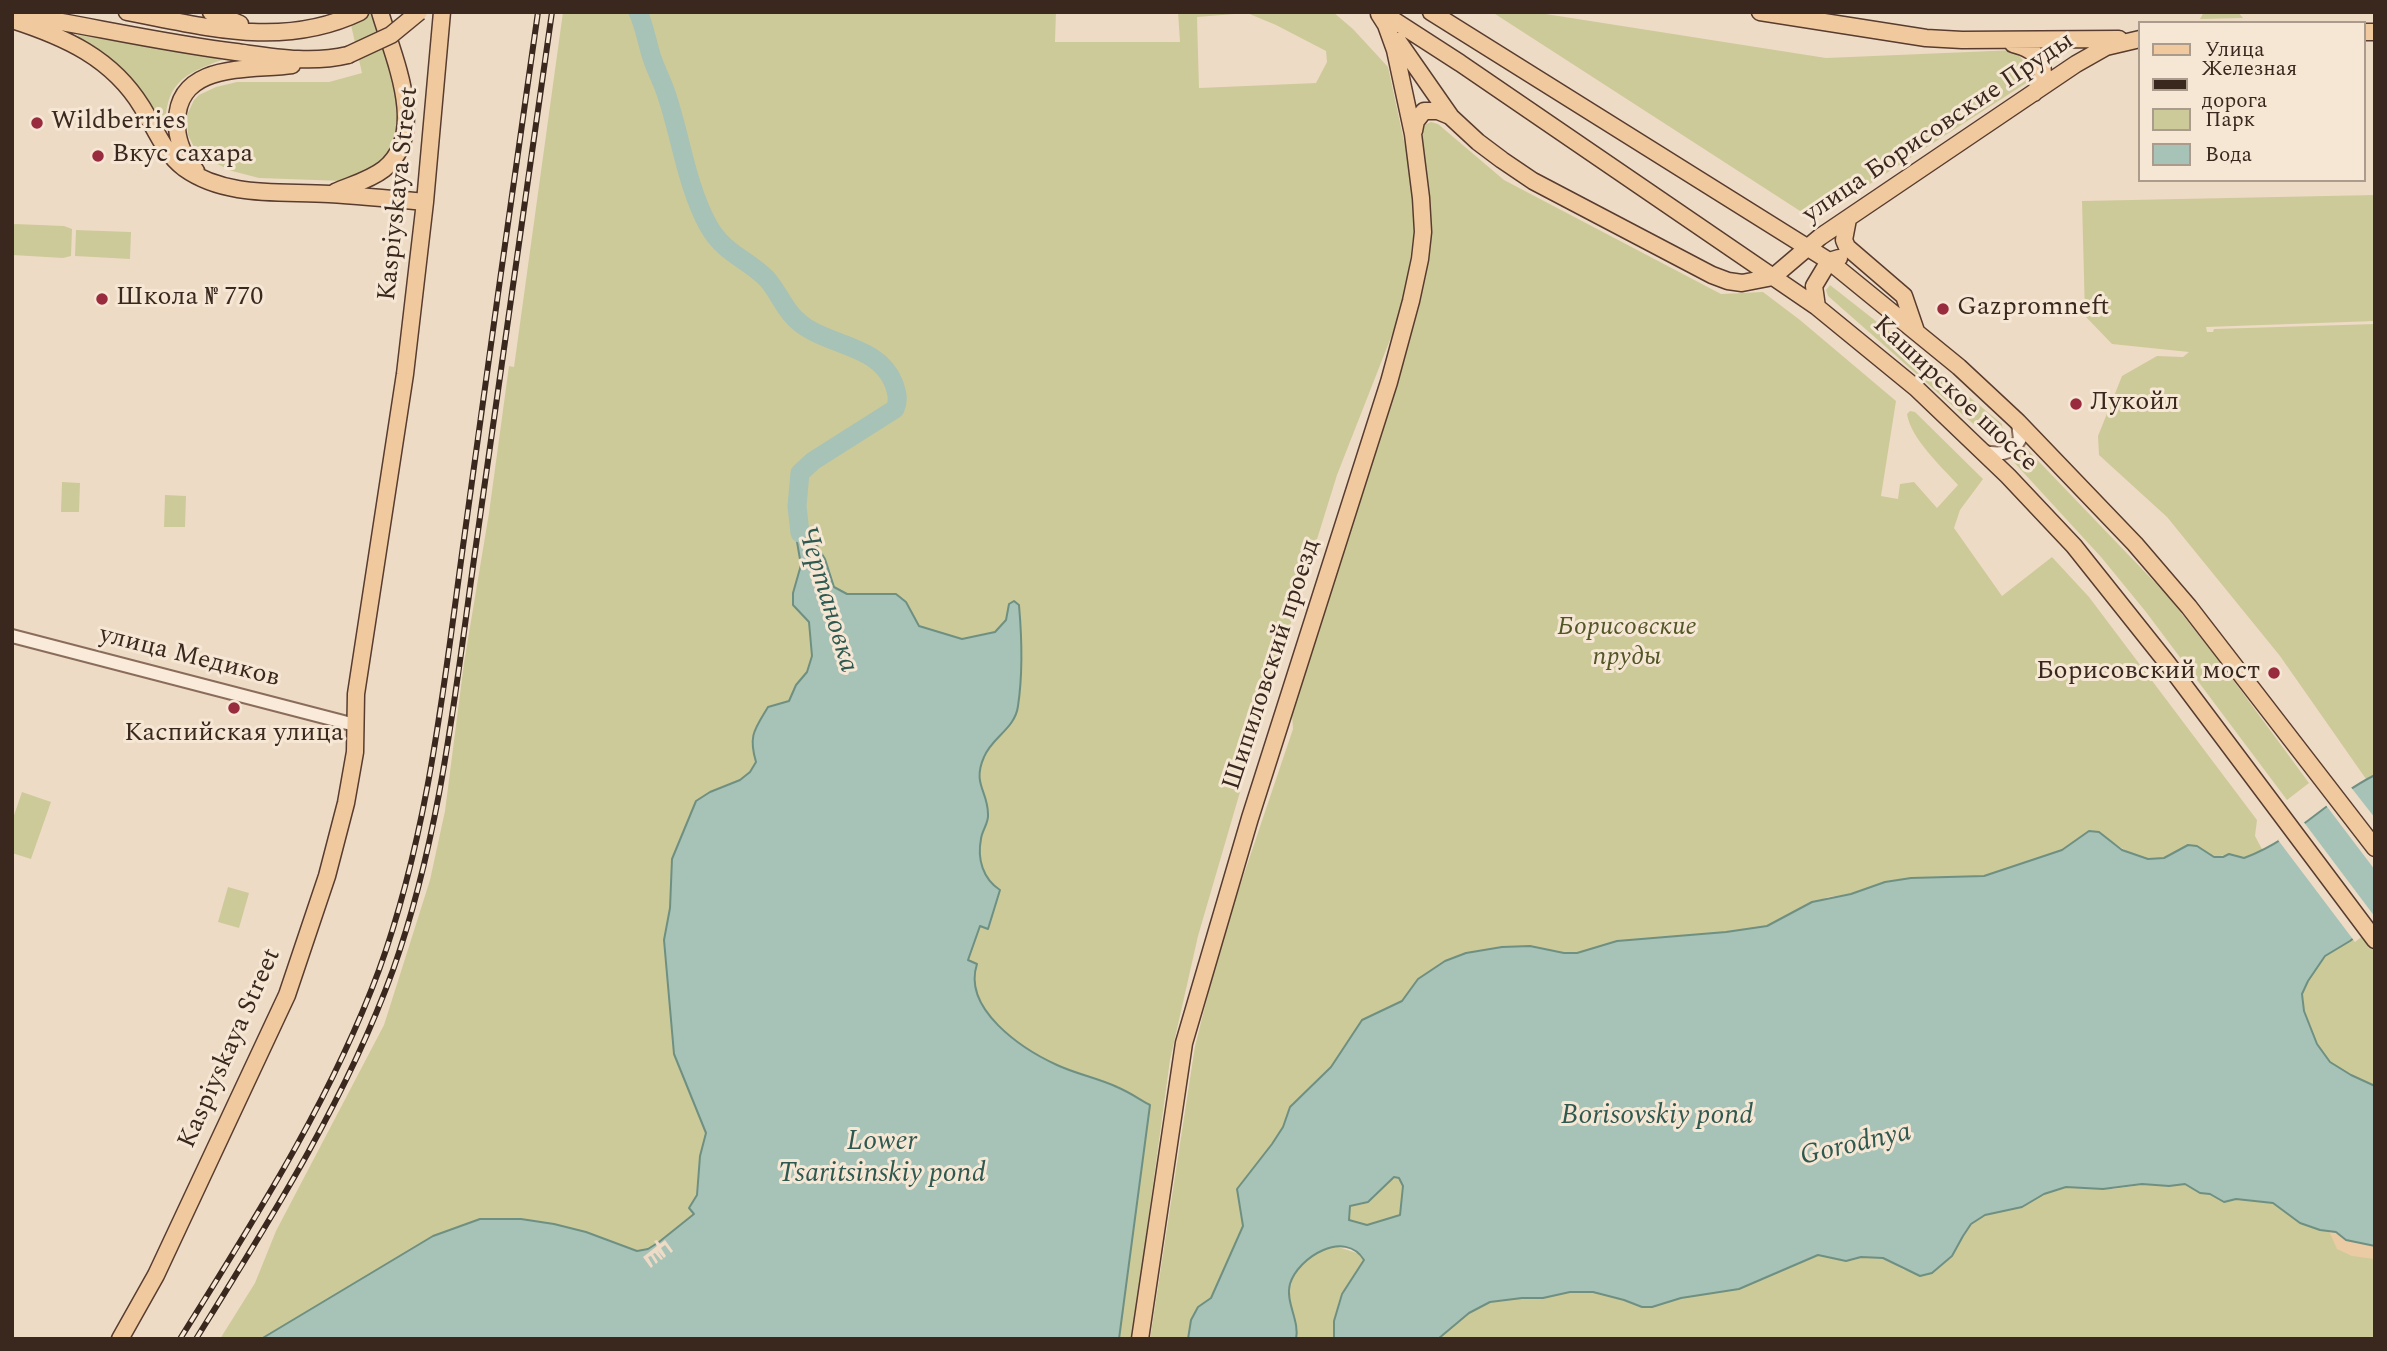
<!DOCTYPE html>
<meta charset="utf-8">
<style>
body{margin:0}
#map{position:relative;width:2387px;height:1351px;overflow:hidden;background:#eedbc6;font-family:Spectral,serif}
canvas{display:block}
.frame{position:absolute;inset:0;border:14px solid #3a281f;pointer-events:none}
.legend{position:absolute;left:2138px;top:21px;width:228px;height:161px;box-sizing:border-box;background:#f6e7d5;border:2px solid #ab9b8c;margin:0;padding:9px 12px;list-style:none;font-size:21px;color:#3a281f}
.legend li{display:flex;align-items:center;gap:14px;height:35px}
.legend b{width:35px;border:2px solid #ab9b8c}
</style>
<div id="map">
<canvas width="2387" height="1351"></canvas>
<div class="frame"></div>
<ul class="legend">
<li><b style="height:9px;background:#f1c99e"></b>Улица</li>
<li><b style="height:9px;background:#3a281f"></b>Железная дорога</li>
<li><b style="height:19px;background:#cdca99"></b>Парк</li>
<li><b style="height:19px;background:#a7c2b6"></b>Вода</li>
</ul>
</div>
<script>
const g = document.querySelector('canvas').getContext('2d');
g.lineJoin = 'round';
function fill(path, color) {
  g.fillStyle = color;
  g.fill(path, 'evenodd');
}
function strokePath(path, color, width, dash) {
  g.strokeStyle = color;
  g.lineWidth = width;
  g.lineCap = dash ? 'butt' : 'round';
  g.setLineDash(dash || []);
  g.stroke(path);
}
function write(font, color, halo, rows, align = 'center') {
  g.font = font + ' Spectral,serif';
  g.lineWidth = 6;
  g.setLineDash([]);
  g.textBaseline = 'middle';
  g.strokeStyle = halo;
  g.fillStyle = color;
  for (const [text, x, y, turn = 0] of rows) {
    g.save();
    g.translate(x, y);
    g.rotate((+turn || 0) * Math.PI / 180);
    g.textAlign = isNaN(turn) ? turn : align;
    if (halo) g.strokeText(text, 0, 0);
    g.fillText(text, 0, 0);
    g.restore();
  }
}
fill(new Path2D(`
 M348 12H375L394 79 400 134 382 165 342 181 259 178 232 171 213 162 194 147 188 135 187 115 194 100 199 95 216 87 237 82H329L362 73Z
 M563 12H1056L1055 42H1180L1178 12H1333L1353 29 1388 67 1413 183 1414 231 1404 304 1337 475 1263 713 1198 936 1170 1060 1132 1339H220L255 1283 276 1231 384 1025 430 880 445 811 464 663 489 513 509 366 514 367ZM1247 13 1276 25 1326 51 1327 62 1316 83 1199 88 1197 17Z
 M1492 12H1533L1826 58 2016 50 2034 78 1814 220Z
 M2204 12H2238L2243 18 2200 19Z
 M78 35 221 59 222 60C182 74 165 84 165 131L164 130 92 47 77 38Z
 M1431 122 1438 124 1504 180 1721 294 1763 292 1800 320 1896 401 1881 496 1898 499 1900 484 1914 482 1937 508 1958 485C1941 466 1911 439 1907 414L1910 411 1915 412 1983 479 1960 510 1954 528 2002 596 2052 557 2089 597 2257 820 2255 836 2263 851 2244 858 2232 854 2214 857C2182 837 2174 863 2147 859 2124 855 2110 835 2089 831L2062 850 1984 876 1885 882 1851 894 1828 897 1767 926 1726 932 1617 941 1577 953H1564L1530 946 1466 953 1418 979 1402 1001 1362 1020 1331 1067 1290 1107 1283 1127 1272 1144 1237 1189 1243 1226 1211 1298 1198 1307 1191 1319 1188 1339H1150L1195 1046 1222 939 1293 729 1292 714 1295 695 1318 635 1399 361 1404 359 1419 308 1430 228 1421 133 1424 125Z
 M2375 195V321L2206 327 2207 332H2213L2214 329 2375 324V775L2366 779 2280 656 2167 517 2099 455 2098 436 2122 376 2157 356 2183 357 2189 352 2112 344 2085 316 2082 201Z
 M15 224 64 226 72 229 71 256 63 258 12 255V226Z
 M76 230 131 232 130 259 75 256Z
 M1830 285 1914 351 2002 424 2003 435 1994 439 1987 436 1828 296 1826 290Z
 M2024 446 2166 594 2217 658 2309 783 2287 800 2146 612 2101 557 2011 459Z
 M62 482 80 483 79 512H61Z
 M165 495 186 496 185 527H164Z
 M22 792 51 802 31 859 12 853V821Z
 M228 887 249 893 239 928 218 922Z
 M2375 921V1086C2361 1080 2343 1074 2332 1064 2319 1051 2298 1009 2302 991 2304 986 2322 959 2326 955 2339 941 2360 932 2375 921Z
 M1394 1177 1399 1178 1403 1186 1400 1215 1367 1225 1349 1220 1350 1206 1363 1204 1376 1195Z
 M2155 1183 2169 1186 2185 1184 2200 1193 2210 1194 2224 1202 2236 1199 2273 1203 2300 1223 2375 1246V1339H1438L1469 1313 1490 1302 1522 1298H1543L1570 1292H1593L1624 1300 1642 1307H1652L1681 1298 1739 1289 1818 1255 1846 1261 1861 1257 1883 1258 1904 1270 1932 1274 1953 1256 1963 1236 1971 1224 1985 1215 2022 1207 2044 1194 2066 1187 2113 1189Z
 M1335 1246 1360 1254 1364 1260 1341 1294 1334 1321V1339H1296C1298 1329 1295 1321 1292 1311 1283 1278 1303 1254 1335 1246Z`), '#cdca99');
fill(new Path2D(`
 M2329 1231 2336 1232 2344 1239 2375 1246V1259L2352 1256 2337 1249Z`), '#eacba3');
const water = new Path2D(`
 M797 506 801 520 825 559 834 587 847 594H896L906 602 919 626 962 639 995 632 1006 620 1009 604 1014 601 1019 605C1022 639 1023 673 1018 706 1015 729 992 737 984 757 972 784 988 791 988 814 989 823 982 830 981 839 977 859 983 879 1000 890L988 929 980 926 968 960 977 964C962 1009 1022 1049 1057 1065 1076 1074 1098 1078 1117 1087 1129 1092 1139 1099 1150 1105L1119 1339H261L433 1236 480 1219H521L554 1224 586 1232 637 1251 648 1249 659 1242 694 1214 689 1208 697 1195 700 1156 706 1133 674 1054 664 940 670 908 672 859 696 801 710 792 740 780 750 772 756 762C748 735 755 729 768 707L789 701 796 685 807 672 812 656 809 622 793 605V593L801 565 796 536Z
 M2375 775V921L2350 941 2325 956 2308 981 2302 994 2304 1011 2317 1044 2330 1062 2351 1075 2375 1086V1246L2346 1240 2336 1232 2320 1230 2300 1223 2273 1203 2236 1199 2224 1202 2210 1194 2200 1193 2185 1184 2169 1186 2142 1184 2103 1189 2066 1187 2044 1194 2022 1207 1985 1215 1971 1224 1963 1236 1952 1256 1932 1273 1920 1276 1883 1258 1861 1257 1846 1261 1818 1255 1739 1289 1681 1298 1652 1307H1642L1624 1300 1593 1292H1570L1543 1298H1522L1490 1302 1469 1313 1438 1339H1334V1321L1342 1294 1364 1260C1345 1229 1298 1257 1290 1284 1285 1302 1300 1321 1296 1339H1188L1191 1320 1198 1307 1211 1298 1243 1226 1237 1189 1272 1144 1283 1127 1290 1107 1331 1067 1362 1020 1402 1001 1418 979 1445 961 1466 953 1502 947 1530 946 1564 953H1577L1617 941 1726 932 1767 926 1812 902 1851 894 1885 882 1911 878 1984 876 2062 850 2089 831 2099 832 2122 850 2148 859 2164 858 2188 845 2197 846 2214 857H2223L2229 854 2244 858C2296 839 2327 799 2375 775ZM1394 1177 1399 1178 1403 1186 1400 1215 1367 1225 1349 1220 1350 1206 1368 1202Z`);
fill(water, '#a7c2b6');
strokePath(water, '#6e9082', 2);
fill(new Path2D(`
 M2350 786 2375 818V870L2325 804Z
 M2303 821 2375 917V926L2355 942 2278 840Z
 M657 1240 660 1244 665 1240 673 1251 671 1253 665 1245 661 1248 666 1256 664 1258 657 1250 663 1259 661 1260 655 1253 653 1254 658 1262 656 1264 651 1256 648 1257 653 1266 651 1268 643 1257 657 1246 654 1241Z`), '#eedbc6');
strokePath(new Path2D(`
 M638 12C645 27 647 43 652 58 656 70 662 81 666 93 681 137 686 184 708 225 724 254 746 258 767 279 776 289 782 303 791 314 818 348 877 340 894 384 897 393 899 400 895 409L813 461 800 473 797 506 800 533`), '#a7c2b6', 19);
const minor = new Path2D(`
 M1981 451C1997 455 2011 456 2020 439L2018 422
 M12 636 355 725`);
const major = new Path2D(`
 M127 12C207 27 283 49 360 12
 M211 12 240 24
 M1381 12 1460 63 1817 307 1916 388 2008 476 2074 546 2168 664 2375 940
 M1431 12 1829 261 1959 367 2018 422 2135 544 2189 607 2375 848
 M1760 12 1926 38 1962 40 2119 39
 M22 15C94 27 164 43 236 52 273 57 311 64 348 55
 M12 20C65 37 112 58 142 107 155 128 164 153 184 168 226 198 281 191 329 194 361 196 393 199 425 202
 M2364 32H2375
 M1398 41 1451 117 1478 142 1502 160 1533 181 1712 275 1728 281 1742 283 1773 277 1820 237 2076 64 2106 47 2140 39
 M2013 44C2041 51 2052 68 2034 93
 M1414 131 1416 121 1424 111H1438L1450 116
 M196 171C184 157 176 139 177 121 178 61 251 71 292 65
 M335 192C351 185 370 180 384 169 429 133 393 57 380 12
 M1848 219 1844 240 1847 247 1904 296 1916 331
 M1817 307 1814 286 1829 261 1839 258
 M120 1339 156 1275 287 995 327 876 346 803 355 752 356 694 405 374 425 202 442 12
 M1140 1339 1184 1043 1250 818 1389 382 1411 301 1420 259 1423 232 1421 198 1413 134 1395 50 1386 25 1379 14`);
strokePath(minor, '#8a6c5b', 16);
strokePath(major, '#573c2f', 19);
strokePath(minor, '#f9ead9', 12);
strokePath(major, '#f1c99e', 16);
const rail = new Path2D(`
 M180 1339C254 1220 330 1102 379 970 429 832 444 683 464 539 488 363 513 188 538 12
 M196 1339C270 1220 345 1102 393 970 441 835 455 693 475 552 501 372 526 192 552 12`);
strokePath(rail, '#3a281f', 6);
strokePath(rail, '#f6e7d5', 3.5, [10]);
const majorBridge = new Path2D(`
 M348 55 391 35 419 12`);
strokePath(majorBridge, '#573c2f', 19, []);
strokePath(majorBridge, '#f1c99e', 16);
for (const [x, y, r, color] of [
 [37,123,7,"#992b3e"],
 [98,156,7,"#992b3e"],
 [102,299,7,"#992b3e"],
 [1943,309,7,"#992b3e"],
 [2076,404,7,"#992b3e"],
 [2274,673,7,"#992b3e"],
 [234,708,7,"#992b3e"]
]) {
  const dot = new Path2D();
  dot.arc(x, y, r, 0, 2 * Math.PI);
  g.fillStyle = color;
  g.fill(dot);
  strokePath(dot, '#f6e7d5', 2.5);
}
write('26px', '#3a281f', '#f6e7d5', [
 ["Wildberries",51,123],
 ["Вкус сахара",112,156],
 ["Школа № 770",116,299],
 ["Gazpromneft",1957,309],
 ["Лукойл",2090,404],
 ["Борисовский мост",2260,673,"right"],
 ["Каспийская улица",234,735,"center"]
], 'left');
write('26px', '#3a281f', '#f6e7d5', [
 ["улица Борисовские Пруды",1939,129,-34],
 ["Kaspiyskaya Street",400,194,-84],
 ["Каширское шоссе",1954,395,43],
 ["улица Медиков",189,658,14],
 ["Шипиловский проезд",1273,665,-72],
 ["Kaspiyskaya Street",231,1049,-66]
]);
write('italic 26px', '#525626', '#f6e7d5', [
 ["Борисовские",1627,629],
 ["пруды",1627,659]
]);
write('italic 28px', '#2e5950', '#f6e7d5', [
 ["Чертановка",826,600,73],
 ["Borisovskiy pond",1657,1118],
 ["Lower",882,1144],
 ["Tsaritsinskiy pond",882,1176],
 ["Gorodnya",1856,1146,-13]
]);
</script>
